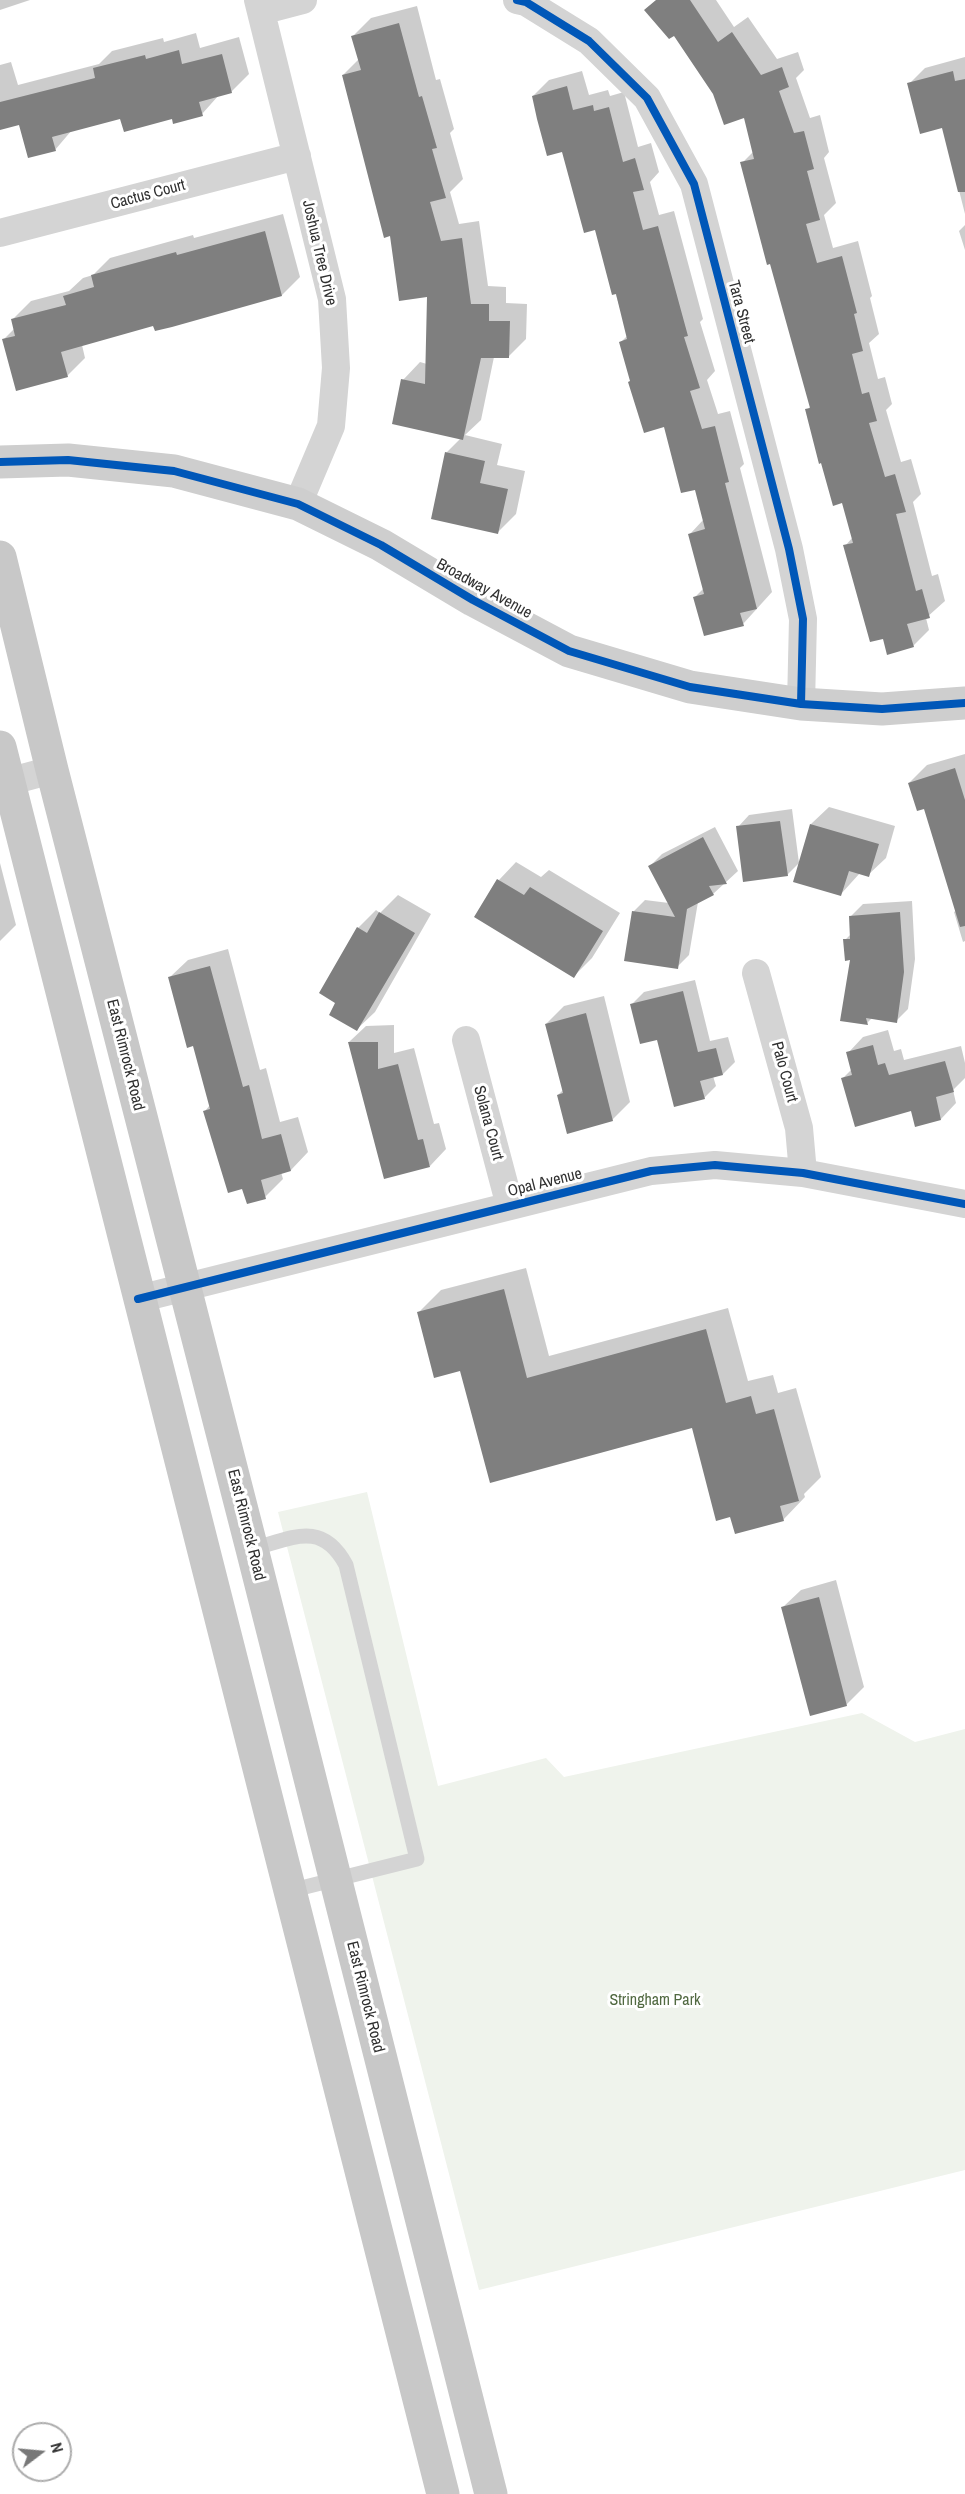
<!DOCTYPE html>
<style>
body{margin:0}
#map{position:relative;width:965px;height:2494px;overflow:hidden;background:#fff;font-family:"Archivo Narrow",sans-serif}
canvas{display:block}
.north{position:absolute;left:12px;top:2422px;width:60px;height:60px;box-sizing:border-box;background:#fff;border:2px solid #acacac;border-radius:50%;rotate:74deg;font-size:16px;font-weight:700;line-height:24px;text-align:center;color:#303030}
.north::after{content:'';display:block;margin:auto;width:21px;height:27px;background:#787878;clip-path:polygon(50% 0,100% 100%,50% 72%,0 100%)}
</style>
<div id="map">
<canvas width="965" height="2494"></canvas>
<div class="north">N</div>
</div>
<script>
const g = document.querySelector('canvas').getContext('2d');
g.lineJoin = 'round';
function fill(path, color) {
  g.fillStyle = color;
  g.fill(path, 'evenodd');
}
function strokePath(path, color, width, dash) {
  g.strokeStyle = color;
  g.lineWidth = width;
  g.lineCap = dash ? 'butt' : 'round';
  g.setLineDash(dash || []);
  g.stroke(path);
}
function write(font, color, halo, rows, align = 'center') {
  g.font = font + ' "Archivo Narrow",sans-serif';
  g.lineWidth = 6;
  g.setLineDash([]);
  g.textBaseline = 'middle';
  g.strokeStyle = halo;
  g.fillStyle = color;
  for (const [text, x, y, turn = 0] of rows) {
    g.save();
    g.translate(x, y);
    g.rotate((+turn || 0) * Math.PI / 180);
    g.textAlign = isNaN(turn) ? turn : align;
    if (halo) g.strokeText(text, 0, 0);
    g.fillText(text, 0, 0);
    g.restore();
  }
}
fill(new Path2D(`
 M367 1492 438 1786 546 1758 564 1777 862 1713 915 1742 965 1729V2170L479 2290 278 1512Z`), '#eff3ec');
fill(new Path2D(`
 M0 0H30L0 10Z
 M656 0H716L734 27 748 17 777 59 798 52 804 70 796 78 810 118 820 115 829 152 824 158 836 203 824 215 833 248 858 241 872 296 870 298 879 334 869 343 878 379 885 377 892 404 886 410 901 462 911 459 921 494 913 502 932 576 938 574 945 601 926 618 929 630 913 646 884 637 845 546 853 537 844 501 807 410 811 406 742 163 754 151 745 116 714 94 674 33Z
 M417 6 436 80 440 79 454 129 450 133 463 179 450 192 459 224 479 221 488 286 506 287V303L527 304 526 339 508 357H494L481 420 465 435 502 444 497 465 525 471 516 514 498 532 446 453 461 438 403 380 420 362 427 364 429 296 392 234 343 75 359 59 353 36 371 18Z
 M196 33 200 48 239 37 249 74 231 92 219 95 202 114 121 118 72 130 55 150 20 123 0 128V65L11 62 18 85 99 64 112 51 163 38 164 42Z
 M965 57V214L943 127 909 84 925 68Z
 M582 71 589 95 608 90 610 96 624 92 638 147 651 143 659 172 650 182 659 215 674 211 703 319 700 322 715 371 707 380 718 414 730 411 744 464 740 468 772 592 743 624 695 597 704 588 690 534 704 519 696 488 665 425 631 381 621 342 628 335 596 228 563 150 533 96 549 80Z
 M283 214 300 277 282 295 156 329 154 324 82 345 85 358 67 376 4 339 15 328 13 319 31 301 69 291 83 278 93 275 110 258 193 235 194 238Z
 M965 225V250L959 231Z
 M965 754V941L963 942 954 912 957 910 925 807 909 783 927 765Z
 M829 807 895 826 886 858 868 875 860 873 841 894 811 824Z
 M792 809 799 863 787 875 738 827 749 815Z
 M715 827 738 871 713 894 698 902 689 955 677 967 633 912 645 900 669 903 650 866 662 854Z
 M516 862 541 877 549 870 620 913 592 958 574 976 499 880Z
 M0 863 16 925 0 941Z
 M398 895 431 914 375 1012 357 1029 358 928 376 910 380 913Z
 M912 901 915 959 908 1009 896 1021 873 1017 867 1023 852 959 845 940 852 933 851 916 863 904Z
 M228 949 260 1070 266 1068 280 1122 298 1117 308 1152 291 1170 281 1172 283 1179 265 1197 243 1187 205 1111 210 1105 195 1044 170 977 188 960Z
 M695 980 710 1041 728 1037 735 1062 723 1074 713 1076 716 1086 704 1098 632 1004 644 992Z
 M604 996 630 1102 612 1120 558 1095 563 1090 546 1024 564 1006Z
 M394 1025V1053L414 1048 434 1124 439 1123 446 1149 430 1166 349 1042 366 1026Z
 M888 1030 894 1051 901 1049 904 1060 961 1046 965 1063V1078L953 1090 956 1103 941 1119 912 1109 843 1078 852 1069 848 1053 863 1037Z
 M526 1268 549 1356 728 1308 748 1381 773 1375 778 1393 796 1388 821 1477 804 1494 805 1497 783 1520 731 1515 693 1427 461 1369 418 1313 441 1290Z
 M836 1580 864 1687 846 1705 783 1607 801 1590Z`), '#0003');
fill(new Path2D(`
 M656 0H690L718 42 732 32 761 75 782 67 789 87 779 91 794 133 804 131 814 169 807 171 820 220 806 224 817 263 842 256 857 313 854 314 863 351 852 354 862 394 869 392 877 421 869 423 885 477 895 474 906 512 896 514 916 591 922 589 930 618 907 624 914 647 887 655 883 639 870 642 843 545 853 543 842 503 833 506 821 463 819 464 805 409 810 408 770 264 767 265 740 162 754 159 744 118 724 125 713 94 674 36 669 39 644 10Z
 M399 23 419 97 422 96 437 148 432 149 446 198 430 202 441 241 462 238 471 304H489V321H510L509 358H481L463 440 392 424 401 379 425 384 427 297 399 301 390 236 384 238 342 75 361 70 351 36Z
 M179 50 182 64 222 54 232 93 199 102 203 116 173 124 172 119 124 132 120 119 52 137 56 151 28 158 19 125 0 130V102L95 78 93 68 145 55 146 59Z
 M953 71 955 81 965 79V192H958L942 128 920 134 907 83Z
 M567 86 573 110 593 105 594 111 609 107 623 162 635 158 644 190 633 192 643 230 658 226 688 336 684 337 700 388 690 391 702 429 715 426 729 482 725 483 757 609 740 613 744 626 704 636 693 597 704 594 688 534 705 529 695 490 681 493 664 427 644 433 628 382 630 381 619 342 627 339 616 294 612 295 595 230 584 233 562 152 547 156 537 119 532 96Z
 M265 231 282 296 172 327 155 331 153 326 61 352 68 377 16 391 2 339 15 336 11 319 66 305 63 296 94 287 91 275 176 252 177 255Z
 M445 452 485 461 480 483 508 489 498 534 431 519Z
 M955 768 965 800V926L960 927 924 809 917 811 908 783Z
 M780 821 788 876 743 882 736 826Z
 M810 824 879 844 869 877 849 871 841 896 793 882Z
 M703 837 727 884 709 886 714 895 687 909 678 969 624 961 632 911 675 917 648 866Z
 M497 879 524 895 530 887 603 931 574 978 474 917Z
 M379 912 415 933 357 1031 329 1015 335 1003 319 993 357 927 367 933Z
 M900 912 904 972 897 1023 866 1018 868 1025 840 1021 850 960 845 961 843 939H850L849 916Z
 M210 966 243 1087 249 1085 262 1139 281 1134 291 1171 261 1180 266 1199 247 1204 242 1189 228 1193 203 1111 210 1109 193 1046 187 1048 168 977Z
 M683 991 698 1052 716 1048 723 1075 700 1081 705 1099 674 1107 657 1040 640 1044 630 1004Z
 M586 1013 613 1121 567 1134 557 1095 563 1093 545 1024Z
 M348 1042H378V1069L398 1064 418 1140 423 1139 430 1167 384 1179Z
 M873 1045 878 1065 885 1063 889 1075 945 1061 954 1092 936 1097 941 1120 915 1127 911 1111 855 1127 841 1078 852 1075 846 1052Z
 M504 1289 527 1378 706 1329 726 1403 751 1396 756 1414 774 1409 799 1501 780 1506 784 1521 735 1534 730 1517 716 1521 692 1428 490 1483 460 1371 434 1378 417 1312Z
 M819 1597 847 1706 810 1716 781 1607Z`), '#7f7f7f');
strokePath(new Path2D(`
 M252 1549C293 1538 322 1520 346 1565L417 1859 289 1891`), '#d4d4d4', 15);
strokePath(new Path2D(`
 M258 0 332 299 336 368 331 426 298 504
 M517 0 526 2 589 41 647 98 694 184 789 549 803 619 801 704
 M261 11 303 0
 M0 233 297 156
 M0 784 52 770
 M756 973 799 1128 803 1173
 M466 1040 510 1206
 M138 1299 651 1171 715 1165 803 1173 965 1204`), '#d4d4d4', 28);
strokePath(new Path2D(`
 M0 462 68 460 174 471 298 504 381 545 473 600 569 651 690 687 801 704 882 709 965 703`), '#cecece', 33);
strokePath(new Path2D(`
 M0 557 52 770 252 1549 491 2494
 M0 747 443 2494`), '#c8c8c8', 33);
strokePath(new Path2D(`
 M517 0 526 2 589 41 647 98 694 184 789 549 803 619 801 704
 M0 462 68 460 174 471 298 504 381 545 473 600 569 651 690 687 801 704 882 709 965 703
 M138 1299 651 1171 715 1165 803 1173 965 1204`), '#0057b8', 8);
write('16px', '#303030', '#fff', [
 ["Cactus Court",148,195,-15],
 ["Joshua Tree Drive",319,253,77],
 ["Tara Street",741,312,75],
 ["Broadway Avenue",484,589,29],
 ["East Rimrock Road",125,1055,76],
 ["Palo Court",784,1072,75],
 ["Solana Court",488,1123,75],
 ["Opal Avenue",545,1183,-14],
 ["East Rimrock Road",246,1525,76],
 ["East Rimrock Road",365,1997,76]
]);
write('16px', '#516941', '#fff', [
 ["Stringham Park",655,2001]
]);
</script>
